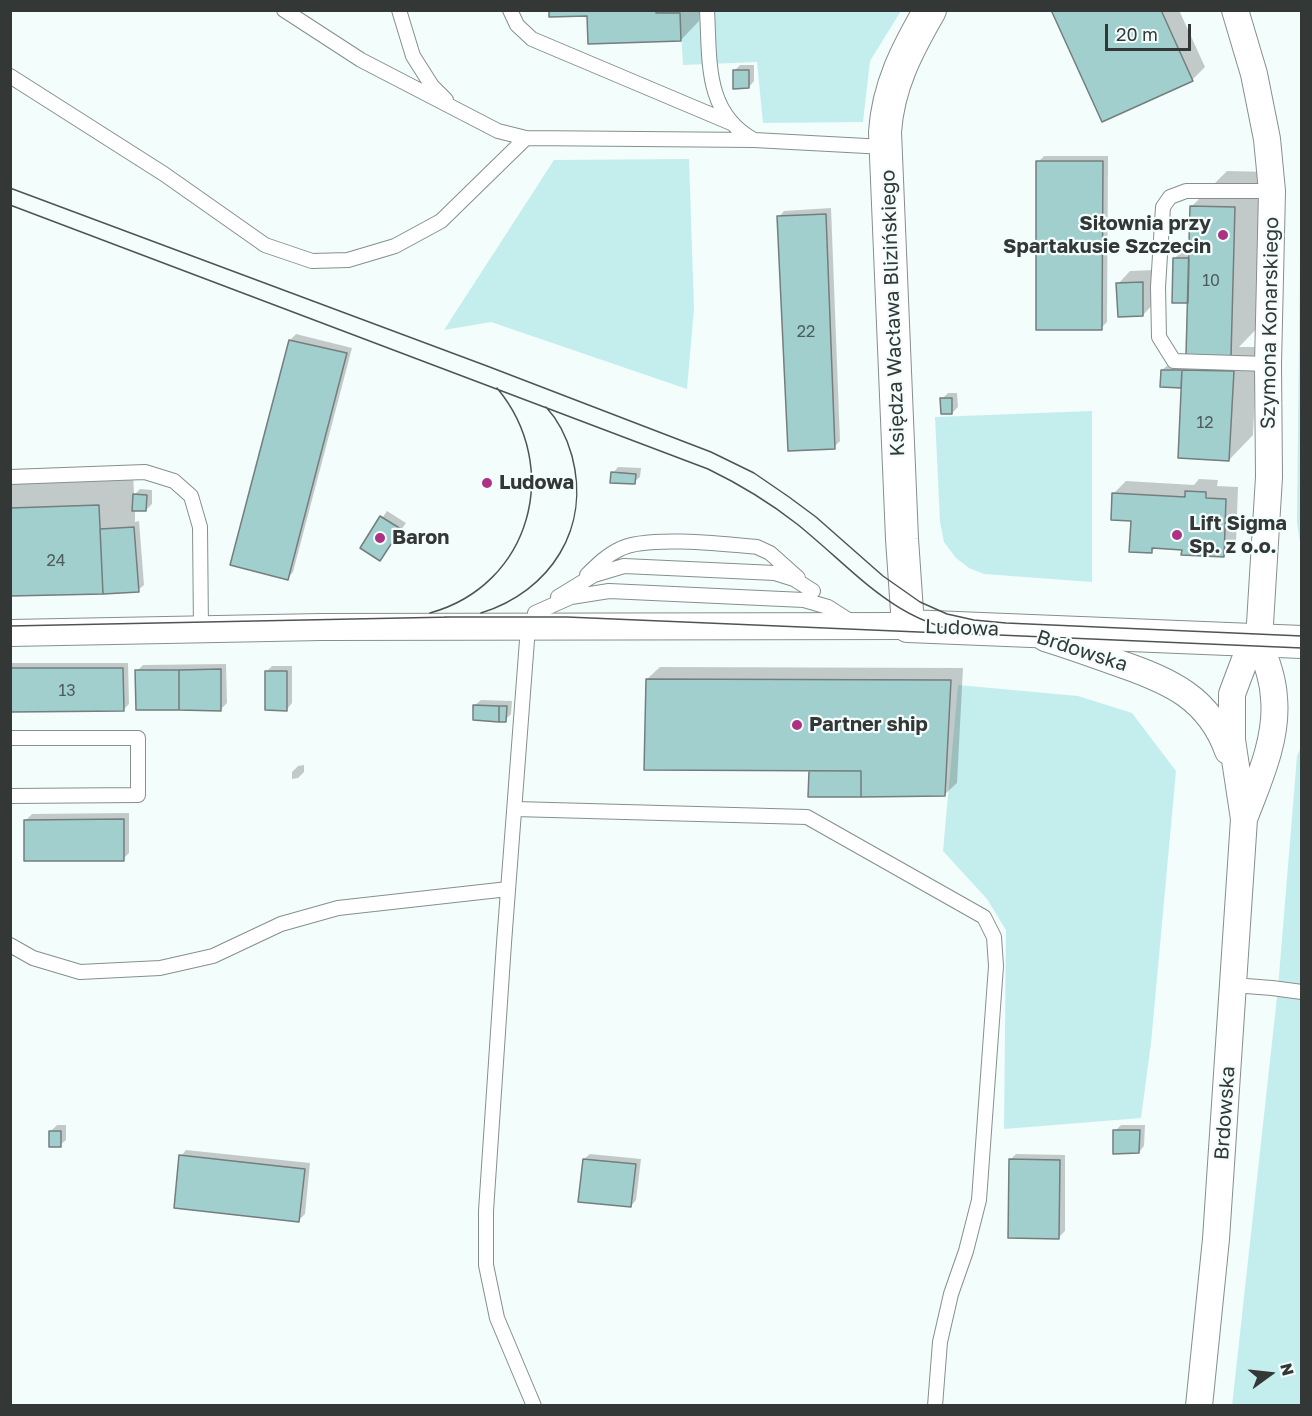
<!DOCTYPE html>
<meta charset="utf-8">
<style>
body{margin:0}
#map{position:relative;width:1312px;height:1416px;overflow:hidden;background:#f3fdfc;font-family:"Golos Text",sans-serif}
canvas{display:block}
.frame{position:absolute;inset:0;border:12px solid #333736;pointer-events:none}
.north{position:absolute;left:1240px;top:1344px;width:60px;height:60px;-webkit-text-stroke:4px #f3fdfc;paint-order:stroke;rotate:75deg;font-size:16px;font-weight:700;line-height:24px;text-align:center;color:#333736}
.north::after{content:'';display:block;margin:auto;width:21px;height:27px;background:#333736;clip-path:polygon(50% 0,100% 100%,50% 72%,0 100%)}
.scale{position:absolute;left:1105px;top:24px;width:86px;height:27px;box-sizing:border-box;border:3px solid #333736;border-top:0;padding-left:8px;font-size:18px;line-height:21px;white-space:nowrap;color:#333736;-webkit-text-stroke:4px #f3fdfc;paint-order:stroke}
</style>
<div id="map">
<canvas width="1312" height="1416"></canvas>
<div class="frame"></div>
<div class="north">N</div>
<div class="scale">20 m</div>
</div>
<script>
const g = document.querySelector('canvas').getContext('2d');
g.lineJoin = 'round';
function fill(path, color) {
  g.fillStyle = color;
  g.fill(path, 'evenodd');
}
function strokePath(path, color, width, dash) {
  g.strokeStyle = color;
  g.lineWidth = width;
  g.lineCap = dash ? 'butt' : 'round';
  g.setLineDash(dash || []);
  g.stroke(path);
}
function write(font, color, halo, rows, align = 'center') {
  g.font = font + ' "Golos Text",sans-serif';
  g.lineWidth = 4.5;
  g.setLineDash([]);
  g.textBaseline = 'middle';
  g.strokeStyle = halo;
  g.fillStyle = color;
  for (const [text, x, y, turn = 0] of rows) {
    g.save();
    g.translate(x, y);
    g.rotate((+turn || 0) * Math.PI / 180);
    g.textAlign = isNaN(turn) ? turn : align;
    if (halo) g.strokeText(text, 0, 0);
    g.fillText(text, 0, 0);
    g.restore();
  }
}
fill(new Path2D(`
 M656 11H901L870 61 863 122 763 123 757 62 683 65 680 13H656Z
 M689 159 694 308 687 389 491 322 444 330 554 160Z
 M1301 162V549L1297 522Z
 M1092 411V582L984 574 969 568 956 558 944 542 940 522 935 417Z
 M958 685 1078 696 1132 713 1176 771 1151 1043 1141 1118 1004 1129 1006 930 987 899 943 851Z
 M1301 747V1405L1232 1406 1278 988 1297 756Z`), '#c4eeed');
fill(new Path2D(`
 M550 10H699V21L681 40 589 15Z
 M1052 10H1179L1205 67 1192 80Z
 M740 65H754V81L749 87 734 71Z
 M1044 156H1108L1107 322 1101 328 1038 162Z
 M1227 171 1269 172 1265 320 1239 347H1257L1253 435 1229 460 1183 386H1162V370L1168 365H1189V302L1174 259 1180 253H1190L1192 206Z
 M831 208 840 441 834 447 779 217 784 211Z
 M1154 270 1155 302 1143 315 1118 284 1130 271Z
 M296 334 352 348 293 572 288 578 290 340Z
 M948 393H957L958 407 952 413 942 399Z
 M618 467 641 468 640 477 634 482 613 473Z
 M133 471 134 495 140 489 152 490V504L146 510 135 509V522L139 521 144 585 138 590 10 594V474Z
 M1199 479 1218 480 1217 486 1238 487 1236 543 1223 556 1183 549 1156 547 1151 552 1132 520 1113 494 1126 481 1194 485Z
 M387 511 406 523 380 559 362 548Z
 M10 663H128L129 704 123 710H10Z
 M226 664 227 703 221 709 137 671 143 665Z
 M272 666H292V703L287 709 266 672Z
 M660 667 963 668 957 783 944 795 809 796 811 770 647 679Z
 M481 700 512 701 511 714 505 720 475 705Z
 M304 765V772L298 778 292 779V772L298 766Z
 M129 813V853L123 859 26 820 32 814Z
 M57 1125H66V1140L60 1145 51 1131Z
 M1121 1125H1145L1144 1146 1139 1152 1115 1131Z
 M186 1150 310 1163 305 1214 299 1220 181 1156Z
 M590 1154 641 1159 636 1200 631 1206 584 1159Z
 M1016 1154 1065 1155V1231L1059 1237 1010 1160Z`), '#0003');
const building = new Path2D(`
 M549 10H656V13H680L681 41 588 44 587 16 549 17Z
 M1051 10H1161L1193 81 1102 122Z
 M733 70H749V88L733 89Z
 M1036 161H1103L1102 330H1036Z
 M1190 206 1235 207 1231 357 1186 355Z
 M826 214 835 449 788 451 777 216Z
 M1173 258H1189L1188 303H1172Z
 M1143 282V316L1118 317 1116 283Z
 M289 340 347 353 288 580 230 565Z
 M1161 370H1182L1181 388 1160 387Z
 M1182 370 1234 371 1229 461 1178 458Z
 M940 398H952V414H941Z
 M611 472 636 474 635 484 610 483Z
 M1185 491 1206 492V498L1226 499 1224 557 1181 555 1182 550 1152 548V553L1129 552 1131 521 1111 520 1112 493 1185 497Z
 M133 494 147 495 146 511H132Z
 M99 505 103 594 10 596V508Z
 M380 516 401 529 380 561 360 548Z
 M134 527 139 592 103 594 100 529Z
 M10 668H123L124 711 10 712Z
 M221 669V711L179 710V670Z
 M135 670H179V710H136Z
 M265 671H287V711L265 710Z
 M646 679 951 680 945 796 861 797V771L644 770Z
 M473 705 499 706V722L473 720Z
 M499 706H507L506 722H499Z
 M809 771H861V797H808Z
 M124 819V861H24V820Z
 M1113 1130H1140L1139 1153 1113 1154Z
 M49 1131H61V1147H49Z
 M179 1155 305 1169 299 1222 174 1208Z
 M583 1159 636 1164 631 1207 578 1202Z
 M1009 1159 1060 1160 1059 1239 1008 1238Z`);
fill(building, '#a0cfce');
strokePath(building, '#757d7d', 1.5);
const service = new Path2D(`
 M284 10 361 60 498 131 526 138 754 140
 M399 10 413 56 432 86 446 100
 M510 10 517 25 532 39 731 123
 M707 10C710 60 704 113 754 140L885 147
 M10 76 164 174 265 245 312 261 348 260 395 246 441 221 526 138
 M1268 364 1174 361 1159 337 1158 287 1163 207 1170 197 1186 191H1272
 M10 477 145 472 174 481 191 496 200 527 201 630
 M587 575C597 565 607 555 620 549 646 535 726 544 757 547L770 553 798 578
 M558 597 594 575 624 566 775 573 794 579 813 591
 M535 613 571 597 609 591 804 600 828 607 853 623
 M528 627 504 943 486 1211V1265L497 1318 534 1406
 M10 738H138V795L10 796
 M515 809 807 817 984 917 994 937 996 966 979 1200 966 1251 951 1294 940 1342 935 1406
 M10 945 33 958 80 972 160 968 213 956 281 924 338 908 508 889
 M1233 985 1272 988 1302 992`);
const minor = new Path2D(`
 M1235 10 1254 74 1267 139 1272 191 1268 364 1269 477 1259 640C1265 659 1273 677 1274 698 1278 739 1258 782 1244 819
 M10 633 321 627 908 626
 M1045 638C1071 646 1096 655 1121 664 1170 681 1209 698 1228 751
 M1199 1406 1216 1239 1244 819 1232 740V694L1244 662 1259 640`);
const tertiary = new Path2D(`
 M930 10C907 50 888 86 885 132L902 539 908 626 1302 642`);
strokePath(service, '#868f8e', 16);
strokePath(minor, '#868f8e', 28);
strokePath(tertiary, '#868f8e', 34);
strokePath(service, '#fff', 14);
strokePath(minor, '#fff', 26);
strokePath(tertiary, '#fff', 32);
strokePath(new Path2D(`
 M10 188 487 366 711 452 754 473 789 497 816 517 883 576 920 602 947 614 974 620 1006 623 1302 636
 M10 205 708 469C739 484 769 502 797 524 859 574 896 626 981 635
 M430 613C531 585 563 467 497 388
 M481 613C551 591 591 528 572 456 567 438 559 421 546 407
 M444 617H567L942 633
 M10 626 451 617
 M975 634 1302 648`), '#4f5453', 1.5);
for (const [x, y, r, color] of [
 [1223,235,6,"#ad3283"],
 [487,483,6,"#ad3283"],
 [1177,535,6,"#ad3283"],
 [380,538,6,"#ad3283"],
 [797,725,6,"#ad3283"]
]) {
  const dot = new Path2D();
  dot.arc(x, y, r, 0, 2 * Math.PI);
  g.fillStyle = color;
  g.fill(dot);
  strokePath(dot, '#f3fdfc', 2);
}
write('16px', '#4e5d5c', null, [
 ["10",1211,281],
 ["22",806,332],
 ["12",1205,423],
 ["24",56,561],
 ["13",67,691]
]);
write('bold 20px', '#333736', '#f3fdfc', [
 ["Siłownia przy",1211,224,"right"],
 ["Spartakusie Szczecin",1211,247,"right"],
 ["Ludowa",499,483],
 ["Lift Sigma",1189,524],
 ["Sp. z o.o.",1189,547],
 ["Baron",392,538],
 ["Partner ship",809,725]
], 'left');
write('20px', '#333736', '#f3fdfc', [
 ["Księdza Wacława Blizińskiego",893,313,-92],
 ["Szymona Konarskiego",1270,323,-89],
 ["Ludowa",962,628,2],
 ["Brdowska",1082,651,18],
 ["Brdowska",1225,1113,-86]
]);
</script>
